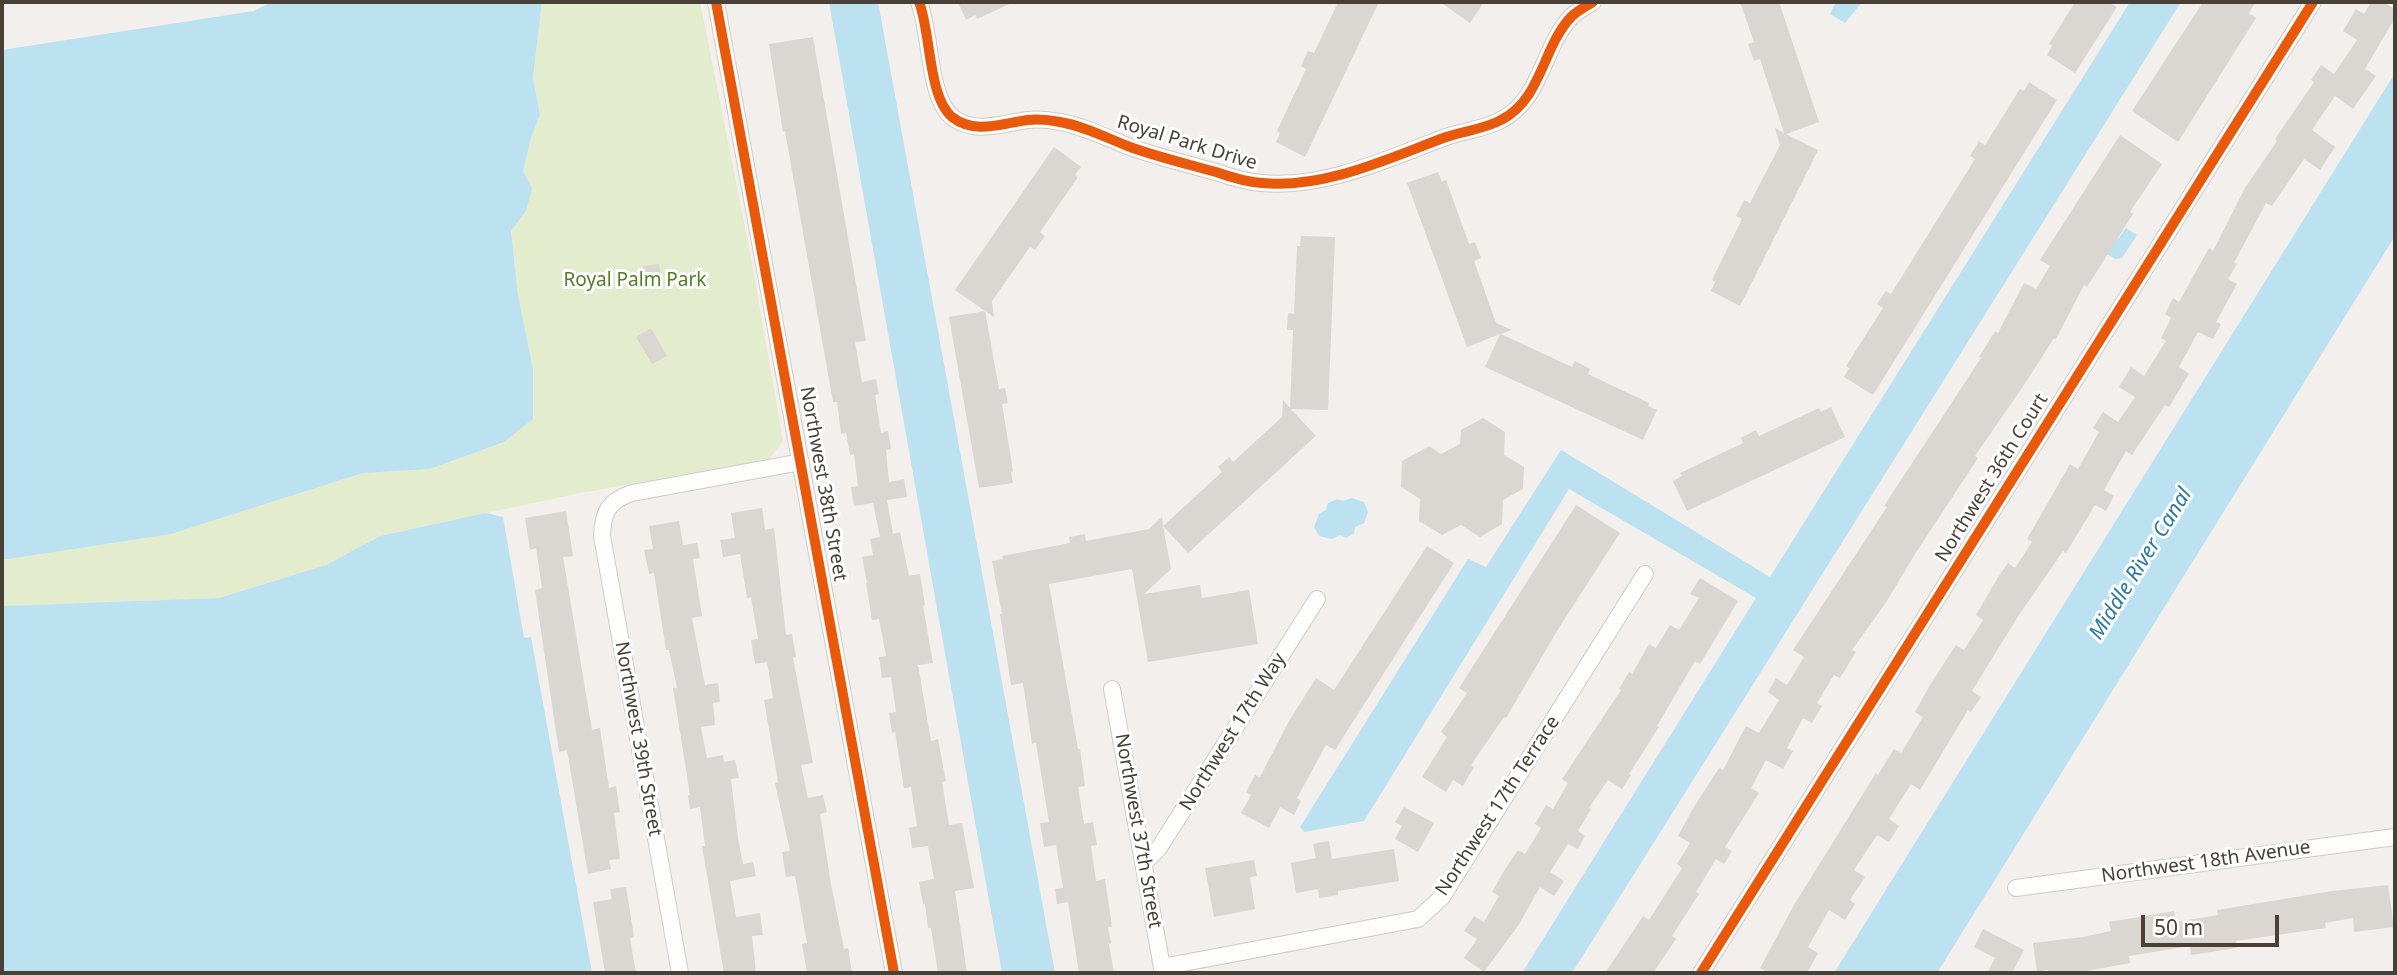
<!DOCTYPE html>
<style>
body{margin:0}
#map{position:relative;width:2397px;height:975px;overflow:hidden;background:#f2efec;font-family:"Noto Sans",sans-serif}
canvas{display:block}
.frame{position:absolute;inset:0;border:4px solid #494037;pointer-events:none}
.scale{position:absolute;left:2141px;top:915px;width:138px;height:32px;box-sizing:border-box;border:4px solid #494037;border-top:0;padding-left:9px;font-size:21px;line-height:24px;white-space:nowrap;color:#494037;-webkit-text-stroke:5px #fff;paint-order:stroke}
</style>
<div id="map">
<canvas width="2397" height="975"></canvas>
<div class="frame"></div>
<div class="scale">50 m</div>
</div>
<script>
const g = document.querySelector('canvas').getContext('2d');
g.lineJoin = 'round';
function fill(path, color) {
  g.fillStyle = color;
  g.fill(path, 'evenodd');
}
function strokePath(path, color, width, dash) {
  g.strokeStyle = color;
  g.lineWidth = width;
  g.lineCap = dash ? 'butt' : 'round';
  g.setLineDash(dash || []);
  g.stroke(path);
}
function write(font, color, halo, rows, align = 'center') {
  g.font = font + ' "Noto Sans",sans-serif';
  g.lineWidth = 6;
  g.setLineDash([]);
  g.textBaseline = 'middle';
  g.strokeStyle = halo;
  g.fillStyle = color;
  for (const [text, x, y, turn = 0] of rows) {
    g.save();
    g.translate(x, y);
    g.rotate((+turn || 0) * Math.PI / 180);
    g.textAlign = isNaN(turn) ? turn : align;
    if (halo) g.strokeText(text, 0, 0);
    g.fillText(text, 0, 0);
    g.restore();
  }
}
fill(new Path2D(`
 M542 2H700L751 258 783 441 769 459 575 494 380 536 326 565 219 598 2 606V560L171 534 363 473 430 469 504 442 533 419V369L518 295 511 231 526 211 523 171 531 138 540 115 533 79Z`), '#e3eccc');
fill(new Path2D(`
 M271 2H542L533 78 540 115 531 138 523 171 532 188 526 211 511 231 518 295 533 369V419L504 442 430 469 363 473 171 534 2 560V50L254 11Z
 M829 2H878L1055 973H1002Z
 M1836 2H1862L1845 23 1830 14Z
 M2130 2H2181L1572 973H1522L1756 598 1569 489 1364 821 1304 832 1300 827 1468 559 1486 567 1561 450 1770 577Z
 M2395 73V236L1937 973H1834Z
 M2126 228 2137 235 2122 258 2115 259 2104 252 2114 237 2118 239Z
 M1351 498 1364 502 1368 512 1364 523 1355 527 1354 533 1346 538 1340 535 1332 539 1319 536 1314 527 1319 514 1326 510 1328 503 1337 499 1343 501Z
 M486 513 503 517 524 638 531 637 592 973H2V606L219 598 326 565 380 536Z`), '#bce1f1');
fill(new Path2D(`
 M958 2H1014L977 19 975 15 966 20Z
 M1338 2H1379L1305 157 1276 142 1280 133 1277 131 1306 69 1301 66 1308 51 1314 53Z
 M1440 2H1484L1470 23Z
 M1740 2H1779L1819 122 1786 134 1818 150 1740 306 1711 291 1715 282 1712 280 1742 219 1736 216 1744 200 1750 203 1780 145 1775 128 1784 133 1760 59 1754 61 1748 44 1754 42Z
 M2075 2H2108L2117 7 2075 73 2047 55 2052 46 2049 44Z
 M2203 2H2256L2249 13 2256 18 2178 142 2132 111Z
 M2371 2H2383L2395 9V18L2365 69 2376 76 2353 109 2335 96 2312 130 2335 147 2320 170 2304 159 2272 206 2266 203 2234 263 2237 264 2228 279 2237 284 2216 322 2221 324 2213 339 2198 332 2179 367 2189 374 2169 407 2165 405 2132 455 2126 451 2104 490 2114 496 2106 511 2095 505 2066 553 2063 551 2017 618 1972 691 1981 697 1971 712 1968 710 1920 790 1911 784 1889 819 1899 826 1889 842 1877 835 1854 870 1865 877 1850 900 1855 904 1845 920 1829 910 1808 947 1818 953 1807 973H1769L1760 968 1794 905 1876 773 1878 775 1894 749 1901 753 1923 717 1915 712 1930 685 1956 645 1964 650 1983 620 1976 615 1997 579 2008 563 2015 568 2032 542 2027 539 2070 464 2078 469 2099 432 2093 428 2103 412 2118 422 2135 397 2119 387 2131 367 2144 376 2166 341 2161 338 2171 318 2165 314 2173 298 2179 302 2209 248 2213 251 2245 188 2277 141 2275 139 2314 82 2311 80 2321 65 2334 74 2357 40 2343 31 2356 9 2364 14Z
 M813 37 866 341 855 342 862 382 876 379 879 394 875 395 881 433 888 431 891 449 886 450 889 482 904 479 907 497 887 500 893 534 900 532 909 576 920 574 925 605 923 606 933 663 918 665 931 741 938 739 946 781 942 782 949 825 962 823 974 888 955 891 967 973H938L931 928H928L925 904H923L919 882 934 879 928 846 912 848 909 828 917 826 911 787 904 788 895 732 892 733 889 713 896 712 891 677 882 678 879 657 886 656 879 619 872 620 866 583H867L862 557 873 555 870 539 880 537 873 503 854 506 851 487 858 486 854 454 850 455 846 433 841 434 837 402H833L785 131 783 132 769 44Z
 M2029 82 2057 100 1873 395 1844 377 1849 368 1846 366 1883 308 1877 304 1886 291 1891 294 1975 159 1970 156 1979 141 1985 145 2020 89 2024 91Z
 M2120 135 2162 164 2130 212 2133 214 2087 287 2084 285 2056 339 2054 338 2026 382 1975 456 1978 458 1915 554 1885 604 1852 650 1856 652 1840 678 1834 675 1817 703 1822 706 1812 723 1803 718 1787 748 1793 751 1783 769 1766 760 1751 788 1759 793 1725 847 1732 851 1724 864 1716 859 1696 892 1699 894 1672 936 1676 939 1653 973H1605L1643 916 1649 920 1682 868 1677 864 1690 843 1678 836 1692 810 1719 768 1723 770 1746 726 1759 733 1779 700 1768 692 1776 678 1787 685 1804 657 1793 650 1887 507 1884 506 1981 358 1979 357 1995 331 1998 333 2024 283 2036 289 2050 266 2040 260Z
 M1054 147 1081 167 1075 175 1078 177 1040 232 1045 236 1035 250 1030 247 992 301 994 317 985 311 999 389 1005 388 1008 403 1002 404 1013 471 1011 472 1013 483 979 488 949 317 985 311 955 290Z
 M1438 172 1442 182 1446 180 1469 244 1475 242 1481 258 1474 261 1496 323 1512 330 1501 334 1572 367 1575 361 1590 369 1588 374 1649 403 1648 406 1657 410 1643 440 1485 367 1500 334 1467 347 1407 183Z
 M1301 236 1335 237 1328 410 1291 409 1316 436 1188 553 1163 526 1171 569 1144 594 1200 585 1202 598 1249 590 1258 644 1148 662 1132 569 1049 584 1078 749H1080L1085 786 1078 787 1084 824 1093 822 1097 845 1091 846 1096 881 1105 879 1112 927H1108L1111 943 1109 944 1114 973H1079L1068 902 1057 904 1055 889 1063 888 1056 845 1044 847 1040 823 1049 822 1036 743 1032 744 1023 683 1011 685 1000 614H1002L992 561 1003 559 1002 556 1070 543 1069 537 1085 534 1086 541 1149 529 1162 517 1163 526 1222 472 1218 467 1229 457 1233 462 1282 417 1283 400 1290 408 1293 330H1287L1288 313 1294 314 1297 246H1300Z
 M659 264 663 287 646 290 643 266Z
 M651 328 667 356 652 364 636 337Z
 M1831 407 1845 437 1687 511 1673 481 1682 476 1680 473 1743 443 1741 438 1756 430 1759 436 1819 408 1821 412Z
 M1483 418 1505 432 1504 455 1524 467 1523 489 1503 500 1502 524 1480 537 1461 525 1442 535 1419 521 1420 499 1401 487 1402 461 1429 446 1441 454 1460 444 1461 430Z
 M1576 505 1620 533 1560 626 1506 718 1504 717 1471 765 1474 767 1463 786 1453 780 1446 792 1422 777 1447 737 1441 732 1467 693 1459 688Z
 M762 508 765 530 774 528 786 635 792 634 796 657 793 658 813 763 801 765 808 798 823 795 827 812 820 814 831 884 844 949 848 948 852 973H807L802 944 807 943 795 876 786 877 782 852 790 851 775 783 778 782 764 700 773 698 767 662 755 664 751 640 758 639 751 597 747 598 740 554 723 557 720 540 735 538 731 513Z
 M566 511 573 556 563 557 592 730 600 728 609 788 616 786 620 812 614 813 620 859 609 860 611 869 588 874 567 750 559 752 535 590 542 588 536 548 530 550 525 518Z
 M679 521 683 545 697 543 700 558 693 559 702 616 692 618 705 685 718 683 720 702 713 703 715 725 701 727 707 758 723 755 724 762 735 760 739 778 731 779 738 838 743 864 753 862 756 876 730 881 736 917 760 913 763 935 752 936 756 973H724L702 846H705L700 807 690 809 688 795H690L673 688H677L669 650H666L654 573 649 574 644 550 653 549 649 526Z
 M1427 546 1454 563 1335 750 1326 745 1297 798 1301 801 1294 815 1280 807 1269 828 1241 813 1251 795 1246 792 1255 775 1260 777 1289 721 1316 678 1334 690Z
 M1700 578 1738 601 1700 664 1695 661 1657 726 1659 727 1629 774 1631 775 1622 789 1608 780 1589 808 1591 809 1578 831 1585 836 1578 849 1568 844 1550 872 1564 881 1554 896 1540 887 1518 926 1484 972 1464 958 1477 939 1464 931 1474 916 1484 922 1499 896 1492 892 1504 871 1518 850 1525 854 1541 828 1535 824 1546 805 1553 809 1568 783 1562 779 1621 690 1619 689 1629 672 1632 674 1649 644 1656 648 1670 625 1679 630 1699 598 1690 594Z
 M1404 807 1434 823 1418 852 1395 839 1402 826 1395 822Z
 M1329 841 1332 859 1394 849 1399 881 1338 891V895L1319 898 1318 889 1296 893 1291 863 1316 858 1313 844Z
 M1254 860 1257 876 1250 877 1255 909 1214 917 1205 868Z
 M2388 885 2394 927 2354 932 2353 918 2325 923 2326 928 2236 941 2237 948 2191 955 2190 946 2129 956 2130 963 2087 971 2067 973H2049L2048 970 2037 972 2033 943 2083 937 2111 931 2109 922 2174 911 2175 922 2218 915 2217 910 2332 891Z
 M626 887 634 937 630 938 636 973H605L593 902 612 899 610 889Z
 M1983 929 2024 950 2012 973H1987L1995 958 1974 947Z`), '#dad7d3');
const minor = new Path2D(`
 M716 2 894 973
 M919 2C931 32 928 97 952 117 975 135 1002 123 1028 120 1038 119 1050 120 1060 122 1084 126 1107 138 1130 147 1158 157 1187 164 1216 172 1230 177 1247 182 1262 183 1325 189 1389 158 1446 137 1463 131 1485 129 1501 120 1542 99 1542 48 1571 17 1577 11 1586 6 1593 2
 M1112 689 1163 973
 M1144 863 1159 848 1317 599
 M2016 888 2395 837
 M1162 967 1418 919 1442 897 1645 574
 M680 973 602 536C603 512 608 501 632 493L801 462
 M1701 973 2313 2`);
strokePath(minor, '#cfcbc8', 18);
strokePath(minor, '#fdfdfc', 16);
strokePath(new Path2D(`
 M716 2 894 973
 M919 2C931 32 928 97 952 117 975 135 1002 123 1028 120 1038 119 1050 120 1060 122 1084 126 1107 138 1130 147 1158 157 1187 164 1216 172 1230 177 1247 182 1262 183 1325 189 1389 158 1446 137 1463 131 1485 129 1501 120 1542 99 1542 48 1571 17 1577 11 1586 6 1593 2
 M1701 973 2313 2`), '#e8590c', 10);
write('19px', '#494037', '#fff', [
 ["Royal Park Drive",1187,143,17],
 ["Northwest 36th Court",1992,478,-58],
 ["Northwest 38th Street",823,484,80],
 ["Northwest 17th Way",1233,732,-58],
 ["Northwest 39th Street",638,739,80],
 ["Northwest 17th Terrace",1498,806,-57],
 ["Northwest 37th Street",1138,831,80],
 ["Northwest 18th Avenue",2206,862,-8]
]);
write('19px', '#527d28', '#fff', [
 ["Royal Palm Park",635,281]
]);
write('italic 21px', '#287aa0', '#fff', [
 ["Middle River Canal",2141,564,-58]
]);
</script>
